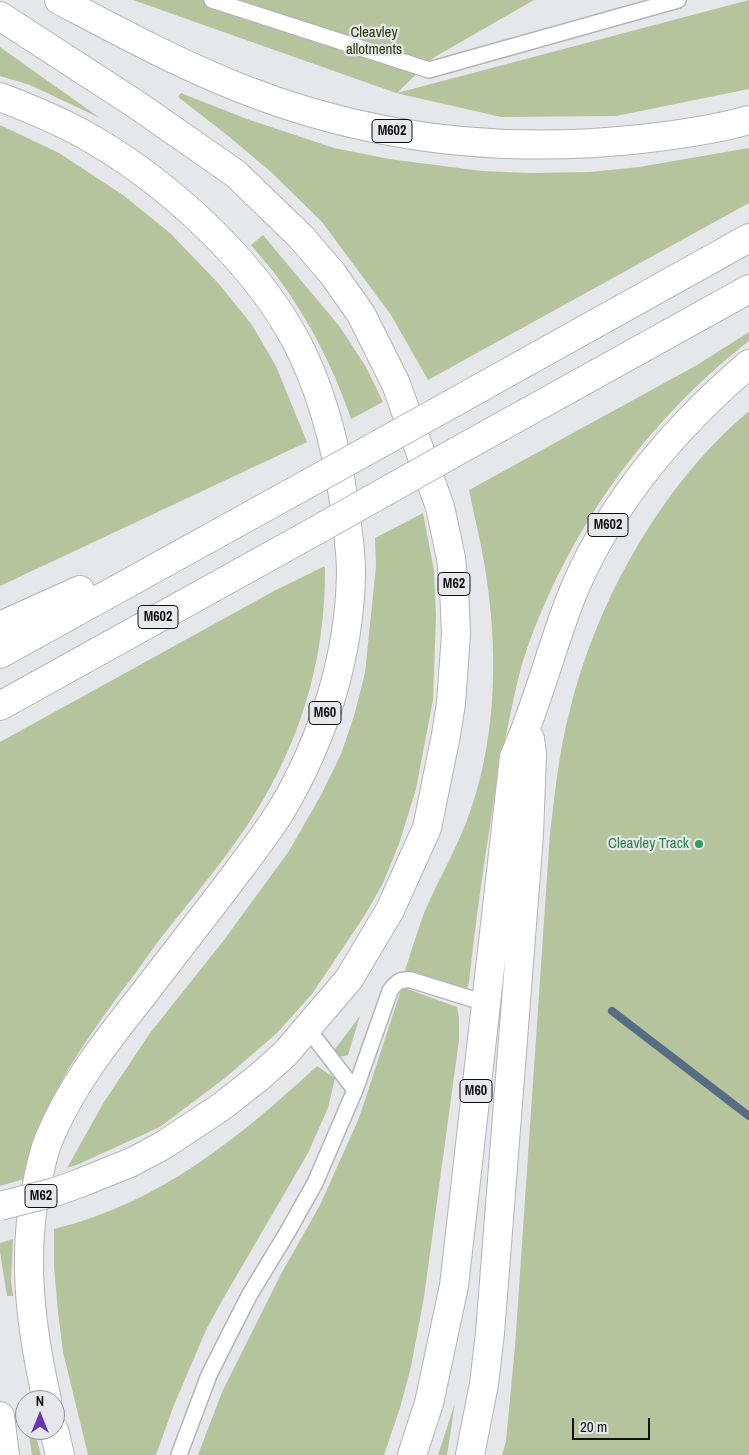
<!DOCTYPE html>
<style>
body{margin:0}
#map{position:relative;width:749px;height:1455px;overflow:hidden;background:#e6e7ea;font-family:"Archivo Narrow",sans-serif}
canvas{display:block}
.north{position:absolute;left:15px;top:1390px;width:50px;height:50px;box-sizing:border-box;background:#e6e7ea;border:1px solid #909194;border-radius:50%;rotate:0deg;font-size:14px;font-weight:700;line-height:20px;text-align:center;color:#101112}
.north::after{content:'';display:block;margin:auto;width:18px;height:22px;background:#6536ad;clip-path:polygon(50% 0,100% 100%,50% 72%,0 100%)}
.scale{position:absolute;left:572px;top:1418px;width:78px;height:22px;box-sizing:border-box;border:2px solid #101112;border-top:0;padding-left:6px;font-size:15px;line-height:18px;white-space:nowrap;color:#101112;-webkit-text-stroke:4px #e6e7ea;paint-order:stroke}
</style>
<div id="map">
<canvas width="749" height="1455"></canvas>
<div class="north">N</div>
<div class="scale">20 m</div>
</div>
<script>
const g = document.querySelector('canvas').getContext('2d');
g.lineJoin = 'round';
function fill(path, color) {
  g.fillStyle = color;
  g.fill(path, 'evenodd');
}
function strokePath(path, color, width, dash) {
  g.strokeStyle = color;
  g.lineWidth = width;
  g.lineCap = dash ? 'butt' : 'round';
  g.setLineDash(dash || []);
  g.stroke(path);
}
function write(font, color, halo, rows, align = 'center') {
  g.font = font + ' "Archivo Narrow",sans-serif';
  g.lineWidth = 4.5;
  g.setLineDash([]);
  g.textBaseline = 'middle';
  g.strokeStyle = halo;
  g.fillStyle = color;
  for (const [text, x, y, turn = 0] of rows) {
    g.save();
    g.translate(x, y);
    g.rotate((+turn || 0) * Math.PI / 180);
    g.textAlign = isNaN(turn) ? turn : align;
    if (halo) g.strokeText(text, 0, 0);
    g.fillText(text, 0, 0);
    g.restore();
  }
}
fill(new Path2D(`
 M133 0H534L433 58 397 93 749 0V89L616 116 501 117 396 93Z
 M0 47 100 118 30 85 0 76Z
 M181 93 247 119 334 148 389 159 482 171 530 173 590 172 639 167 749 148V203L428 380 391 315 322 222 271 172 227 135 178 97Z
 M0 125 59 153 123 195 170 233 219 284 252 325 276 366 307 442 0 586Z
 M263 235 340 327 366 367 383 402 351 419C334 369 310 321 278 278 270 267 260 256 251 245Z
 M749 332V341C644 423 565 534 523 661 519 674 516 688 513 702 505 739 497 775 492 813 483 869 475 925 469 982L467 989 459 992 405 971C411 952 417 932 424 913 439 878 459 845 471 809 497 733 498 647 485 568 481 542 474 516 469 490L697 365Z
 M749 411V1455H502L506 1441 515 1346 550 833C555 792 559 750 570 710 597 600 662 484 749 411Z
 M423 513 434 570 436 616 433 700 416 789 399 844 383 883 365 915 312 994 277 1033 225 1078 160 1127 79 1164 67 1168 104 1102 150 1033 224 940 289 851 321 795 341 754 354 716 365 673 376 566 375 538Z
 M325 566C326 650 305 728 263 800 235 848 198 891 164 934 154 946 146 959 137 971 96 1025 55 1081 32 1146 28 1156 26 1168 24 1179L0 1186V742L274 591Z
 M402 987 457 1007 459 1018V1040L424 1297 411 1367 400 1408 384 1455H198L222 1392 281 1274 320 1205 359 1118Z
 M360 1016 348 1055C342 1057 339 1057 335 1052V1049Z
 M317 1066 335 1078 328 1108 308 1153 223 1299 206 1330 174 1405 156 1455H88L63 1352 58 1312 54 1267V1229C160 1203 239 1138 317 1066Z
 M13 1239 11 1280 13 1296H7L0 1252V1243Z
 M455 1403 447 1455H438L439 1452Z
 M28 1430H34L41 1455H32Z`), '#b6c49d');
strokePath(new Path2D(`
 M612 1011 749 1116`), '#576d84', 8);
const lane = new Path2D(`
 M212 0 429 70 678 0
 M308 1029 355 1090
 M179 1455 209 1375 229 1335 250 1294 287 1233 315 1183 355 1090 390 991C396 982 400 979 411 980L485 1003`);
const highway = new Path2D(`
 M59 0C118 31 177 63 240 88 368 139 504 154 641 139 677 135 714 130 749 120
 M0 16 137 105 236 174 301 237 332 273 361 314 396 384 440 507 451 558 454 587 456 634 451 703 446 735 427 828 390 910 349 979 285 1054 258 1078 221 1107 162 1146 132 1162 80 1183
 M0 97C29 108 58 120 85 135 165 180 251 258 295 339 322 389 336 446 344 502 347 525 351 549 351 572 350 654 324 738 282 809 264 838 243 864 223 891 196 926 169 961 142 996 107 1040 71 1086 49 1139 43 1153 40 1169 37 1184 21 1256 31 1329 47 1400
 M453 403 749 238
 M468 445 749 289
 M0 626 80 590
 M0 654 300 488
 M0 706 317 530
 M0 1416 5 1455
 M54 1430 60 1455
 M412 1455 429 1403 454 1286 514 757C537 706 550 652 570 600 607 506 673 429 749 364
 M470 1455 484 1384 490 1333 529 835 532 754 530 739`);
strokePath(lane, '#b3b4b7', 18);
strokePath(highway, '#b3b4b7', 30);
strokePath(lane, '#fff', 15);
strokePath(highway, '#fff', 28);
const highwayBridge = new Path2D(`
 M300 488 453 403
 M317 530 468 445
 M0 1206 55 1192 80 1183`);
strokePath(highwayBridge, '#b3b4b7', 30, []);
strokePath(highwayBridge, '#fff', 28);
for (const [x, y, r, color] of [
 [699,844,5,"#2e9e5b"]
]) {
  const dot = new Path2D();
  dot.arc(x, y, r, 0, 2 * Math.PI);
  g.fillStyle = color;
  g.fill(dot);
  strokePath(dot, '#e6e7ea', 2);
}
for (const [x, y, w] of [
 [392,131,40],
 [608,525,40],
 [454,584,32],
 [158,617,40],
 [325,713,32],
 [476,1091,32],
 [41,1196,32]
]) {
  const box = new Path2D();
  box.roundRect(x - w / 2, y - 11.5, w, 23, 4);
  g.fillStyle = '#e6e7ea';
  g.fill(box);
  strokePath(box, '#101112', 1);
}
write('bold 14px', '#101112', null, [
 ["M602",392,131],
 ["M602",608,525],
 ["M62",454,584],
 ["M602",158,617],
 ["M60",325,713],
 ["M60",476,1091],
 ["M62",41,1196]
]);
write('15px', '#2d3b09', '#e6e7ea', [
 ["Cleavley",374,33],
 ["allotments",374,50]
]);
write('15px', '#27864d', '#e6e7ea', [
 ["Cleavley Track",689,844]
], 'right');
</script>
